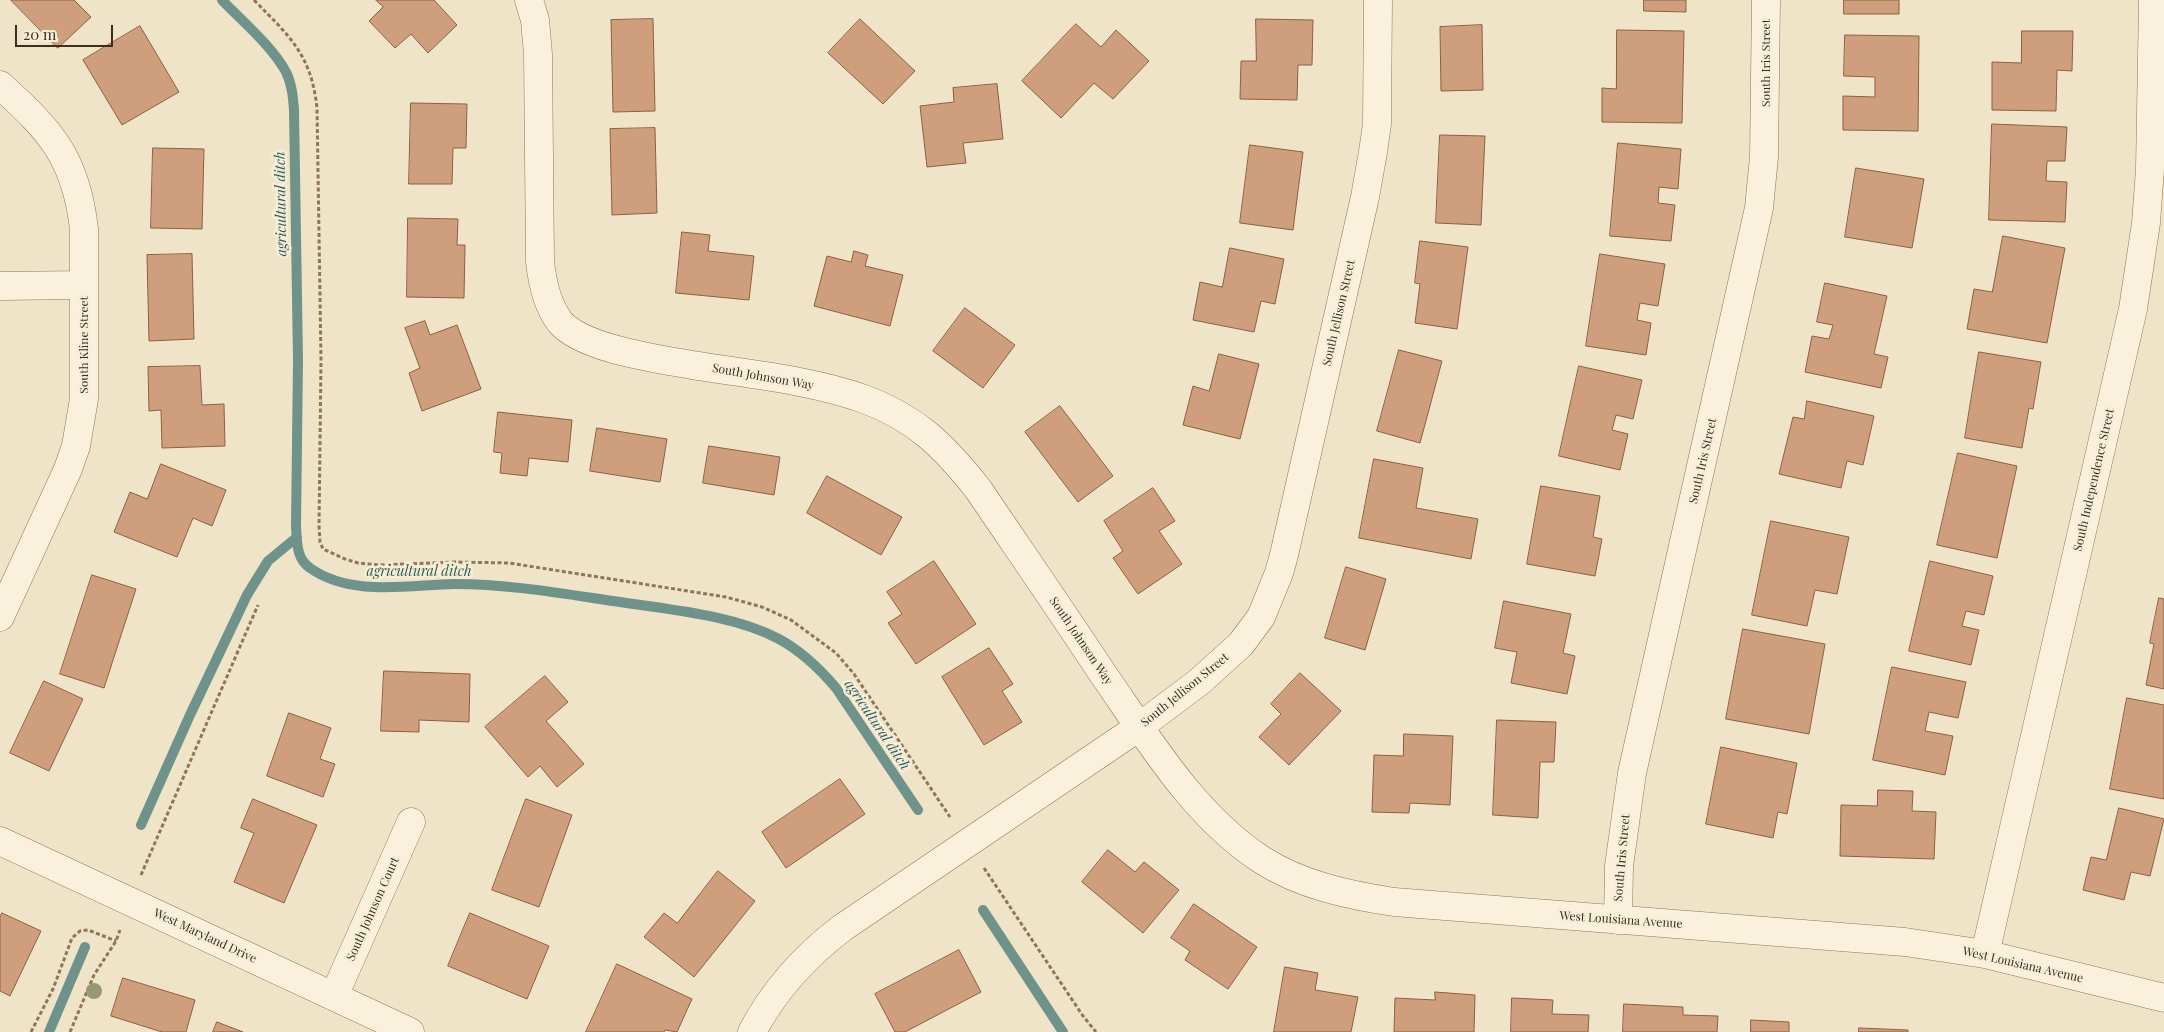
<!DOCTYPE html>
<style>
body{margin:0}
#map{position:relative;width:2164px;height:1032px;overflow:hidden;background:#f0e4c8;font-family:"Playfair Display",serif}
canvas{display:block}
.scale{position:absolute;left:15px;top:25px;width:98px;height:22px;box-sizing:border-box;border:2px solid #3d2e20;border-top:0;padding-left:6px;font-size:15px;line-height:18px;white-space:nowrap;color:#3d2e20;-webkit-text-stroke:4px #f7eed8;paint-order:stroke}
</style>
<div id="map">
<canvas width="2164" height="1032"></canvas>
<div class="scale">20 m</div>
</div>
<script>
const g = document.querySelector('canvas').getContext('2d');
g.lineJoin = 'round';
function strokePath(path, color, width, dash) {
  g.strokeStyle = color;
  g.lineWidth = width;
  g.lineCap = dash ? 'butt' : 'round';
  g.setLineDash(dash || []);
  g.stroke(path);
}
function fill(path, color) {
  g.fillStyle = color;
  g.fill(path, 'evenodd');
}
function write(font, color, halo, rows, align = 'center') {
  g.font = font + ' "Playfair Display",serif';
  g.lineWidth = 5;
  g.setLineDash([]);
  g.textBaseline = 'middle';
  g.strokeStyle = halo;
  g.fillStyle = color;
  for (const [text, x, y, turn = 0] of rows) {
    g.save();
    g.translate(x, y);
    g.rotate((+turn || 0) * Math.PI / 180);
    g.textAlign = isNaN(turn) ? turn : align;
    if (halo) g.strokeText(text, 0, 0);
    g.fillText(text, 0, 0);
    g.restore();
  }
}
strokePath(new Path2D(`
 M222 0C242 21 272 46 286 72 292 84 293 97 294 110L298 360 296 526C297 541 296 559 310 568 351 597 408 585 454 584 510 584 565 594 620 602 671 610 733 615 779 639 801 651 820 669 836 688L918 810
 M141 825 190 715 247 595 268 561 297 537
 M983 910 1063 1032
 M49 1032 85 947`), '#6f938a', 10);
const building = new Path2D(`
 M11 0H74L91 17 58 48Z
 M376 0H434L457 25 428 53 411 34 395 48 369 21 383 7Z
 M1644 0H1686V12L1644 11Z
 M1844 0H1899V14H1844Z
 M653 19 655 111 613 112 611 20Z
 M860 19 915 71 883 104 828 53Z
 M1256 19 1313 20 1312 65H1298L1297 100 1240 99 1241 61H1256Z
 M1076 24 1101 47 1116 30 1149 61 1113 99 1094 83 1061 118 1022 81Z
 M1482 25 1483 90 1441 91 1440 27Z
 M140 26 179 92 122 125 83 60Z
 M1617 30 1684 31 1682 123 1602 122V88L1616 89Z
 M2022 31H2073L2072 71 2057 70 2056 111 1992 110V62L2021 63Z
 M1845 35 1919 36 1918 131 1843 130V96L1875 97V77L1844 76Z
 M997 84 1003 139 963 143 966 163 927 167 920 106 954 102 953 88Z
 M411 103 467 104 466 148H453L452 184H409Z
 M1992 124 2067 127 2065 161H2047L2046 181 2067 182 2065 222 1989 220Z
 M655 128 657 213 612 215 610 129Z
 M1440 135 1485 136 1481 225 1436 223Z
 M1618 143 1681 149 1678 189 1659 187 1658 203 1675 205 1671 241 1610 236Z
 M1250 145 1303 152 1293 230 1240 223Z
 M153 148 204 149 202 229 151 228Z
 M1856 168 1924 179 1912 248 1845 237Z
 M408 218 458 219 457 245H465L464 298 407 297Z
 M682 232 710 235 708 251 754 256 749 300 676 293Z
 M2003 236 2065 248 2047 343 1967 329 1974 289 1992 292Z
 M1420 241 1468 247 1457 329 1415 323 1420 284 1415 283Z
 M1230 248 1284 259 1275 304 1261 301 1254 332 1193 320 1200 282 1222 287Z
 M854 251 868 255 865 266 903 275 890 326 814 306 827 256 851 262Z
 M192 254 194 339 149 341 147 255Z
 M1600 254 1665 264 1658 306 1640 303 1637 320 1651 323 1646 355 1586 346Z
 M1825 283 1887 296 1874 354 1888 357 1881 388 1805 372 1812 336 1829 339 1833 325 1817 322Z
 M965 308 1015 345 983 388 933 351Z
 M425 321 430 335 457 325 481 389 422 411 409 373 420 368 405 328Z
 M1399 350 1442 361 1420 443 1377 431Z
 M1979 352 2041 362 2033 409 2029 408 2022 448 1965 438Z
 M1219 354 1259 364 1240 439 1183 425 1193 386 1209 391Z
 M200 366 202 405 224 404 225 446 162 448 161 410 149 411 148 367Z
 M1579 366 1642 380 1633 419 1616 415 1612 430 1628 434 1620 470 1559 456Z
 M1807 401 1874 416 1863 465 1847 461 1841 488 1779 474 1793 417 1804 419Z
 M1060 406 1113 476 1078 502 1025 432Z
 M498 412 572 420 568 462 529 458 527 476 500 473 502 453 494 452Z
 M597 428 667 439 660 482 590 471Z
 M709 446 780 457 774 495 703 483Z
 M1958 453 2017 466 1997 558 1937 545Z
 M1374 459 1423 468 1416 508 1478 519 1471 559 1359 538Z
 M161 464 226 490 212 526 193 518 177 557 114 532 130 492 147 499Z
 M827 476 902 517 881 555 807 513Z
 M1541 486 1600 496 1593 537 1602 539 1595 576 1527 564Z
 M1153 488 1175 521 1159 531 1182 564 1138 594 1113 558 1123 551 1104 521Z
 M1771 521 1849 537 1837 594 1815 590 1807 626 1752 615Z
 M934 561 976 624 916 664 888 623 902 614 887 592Z
 M1930 561 1993 576 1984 615 1966 611 1962 626 1979 630 1971 665 1909 651Z
 M1346 567 1386 579 1365 650 1325 638Z
 M92 575 136 589 104 688 60 674Z
 M2159 598 2164 599V689L2146 685 2154 644 2150 643Z
 M1504 601 1571 614 1563 653 1575 656 1567 694 1511 683 1517 652 1495 648Z
 M1743 629 1825 644 1809 734 1726 719Z
 M989 648 1013 684 1002 691 1022 722 984 745 942 677Z
 M1892 667 1966 682 1958 718 1929 712 1925 731 1953 736 1945 775 1873 760Z
 M384 671 470 674 469 722 419 720V732L381 731Z
 M1300 673 1341 711 1289 765 1259 737 1281 714 1271 704Z
 M545 676 568 702 546 721 584 764 557 787 540 766 528 777 485 727Z
 M44 681 83 699 49 771 10 753Z
 M2127 698 2164 705V799L2110 789Z
 M289 713 331 728 320 759 335 764 323 797 267 776Z
 M1497 720 1556 722 1554 762H1540L1538 818 1493 815Z
 M1404 734 1453 736 1450 805 1410 803 1409 813 1372 812 1374 755 1403 756Z
 M1721 747 1797 763 1787 814 1778 812 1773 838 1706 824Z
 M840 779 865 814 786 868 762 832Z
 M1878 790 1913 791 1912 811 1936 812 1934 859 1840 856 1841 805 1877 806Z
 M253 799 317 825 284 903 234 882 254 833 241 828Z
 M526 799 572 815 539 907 492 890Z
 M2119 808 2164 819 2150 876 2131 872 2124 900 2083 890 2091 857 2106 860Z
 M1108 850 1135 872 1144 862 1179 890 1143 933 1082 882Z
 M718 871 755 901 694 977 644 937 664 913 677 923Z
 M1194 904 1257 947 1228 989 1185 960 1190 951 1171 938Z
 M2 913 41 931 10 996 0 991V918Z
 M470 913 549 946 527 999 448 966Z
 M959 950 981 992 905 1032H895L875 994Z
 M617 964 692 999 677 1032 665 1030 664 1032H586Z
 M1285 967 1318 973 1315 990 1358 997 1351 1032H1274Z
 M123 978 195 1000 186 1032H162L111 1016Z
 M1435 992 1475 995 1474 1032H1394L1395 998 1435 1000Z
 M1512 998 1553 1000 1552 1014 1589 1015 1588 1032H1511Z
 M1624 1004 1683 1007V1015L1718 1016 1717 1032H1623Z
 M1751 1020 1789 1022V1032H1751Z
 M217 1022 243 1032H213Z
 M1859 1028 1908 1030V1032H1859Z`);
fill(building, '#cf9f7d');
strokePath(building, '#8d5f41', 1);
const minor = new Path2D(`
 M529 0 535 20 538 54 540 261C542 281 547 305 560 322 583 349 659 359 692 365 747 374 812 380 864 399 916 418 944 446 978 489 1020 551 1062 612 1103 674 1149 740 1193 815 1262 860 1301 885 1348 895 1394 902L1905 942 1985 954 2164 998
 M0 85C51 131 76 158 84 229V399L76 446 68 469 0 617
 M0 286 84 285
 M0 841 410 1032
 M1618 920 1619 866 1632 773 1759 208 1764 157 1766 0
 M1985 954 2133 309 2146 223 2150 169 2153 0
 M334 996 411 822
 M752 1032C774 990 804 957 842 928L1139 727 1199 682 1241 644 1261 617 1279 573 1284 555 1365 197 1373 152 1377 124 1378 0`);
strokePath(minor, '#8d765c', 29);
strokePath(new Path2D(`
 M254 0C290 37 311 54 317 108L321 360 319 526 320 542 323 549 345 559 358 563 379 565 455 562 509 563 726 597 762 607 791 620 836 653 854 674 950 817
 M984 868 1083 1016 1096 1032
 M141 875 258 605
 M31 1032 53 989 72 938 80 931 88 930 116 941
 M70 1032 94 975 116 941 120 930`), '#8d765c', 3, [4, 2.5]);
strokePath(minor, '#faf1dc', 28);
g.fillStyle = '#96986f';
for (const [x, y] of [
 [94,991]
]) {
  g.beginPath();
  g.arc(x, y, 8, 0, 2 * Math.PI);
  g.fill();
}
write('12px', '#3d2e20', '#f7eed8', [
 ["South Iris Street",1766,63,-90],
 ["South Jellison Street",1339,313,-77],
 ["South Kline Street",84,345,-90],
 ["South Johnson Way",763,377,10],
 ["South Iris Street",1703,461,-77],
 ["South Independence Street",2094,480,-77],
 ["South Johnson Way",1081,641,56],
 ["South Jellison Street",1185,690,-39],
 ["South Iris Street",1622,858,-85],
 ["South Johnson Court",373,909,-66],
 ["West Louisiana Avenue",1621,920,4],
 ["West Maryland Drive",205,936,25],
 ["West Louisiana Avenue",2023,965,13]
]);
write('italic 14px', '#2f5d5a', '#f7eed8', [
 ["agricultural ditch",281,204,-91],
 ["agricultural ditch",419,572],
 ["agricultural ditch",877,725,56]
]);
</script>
